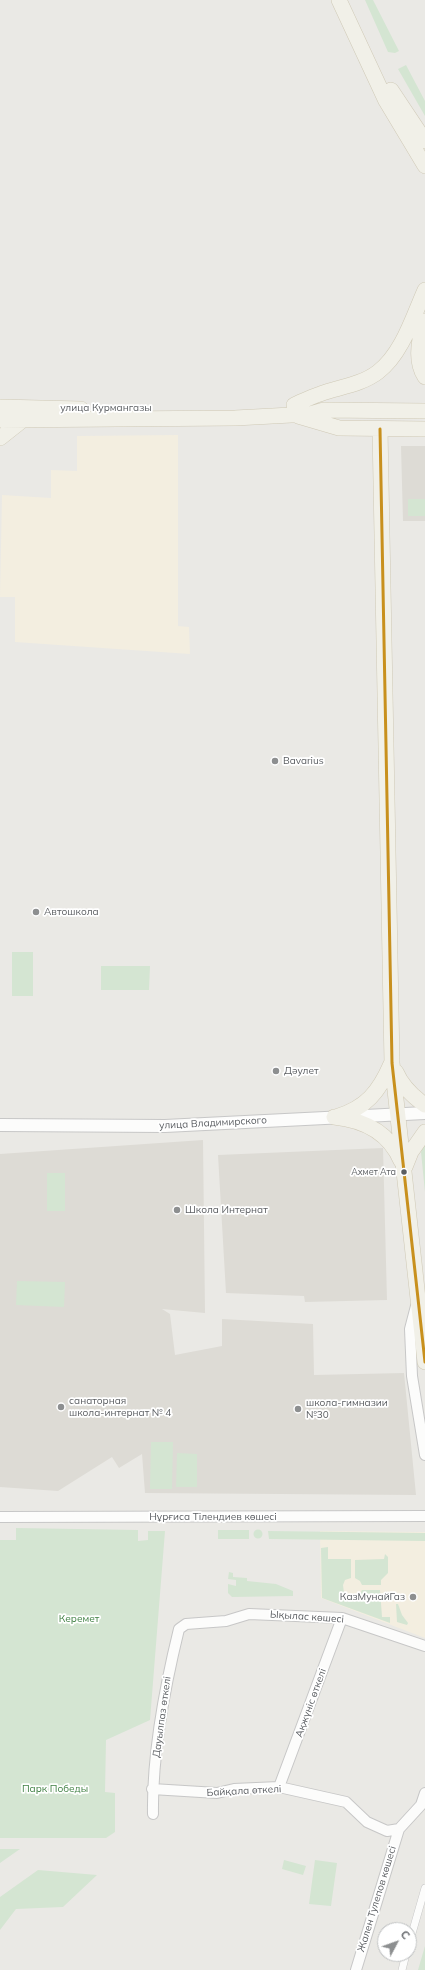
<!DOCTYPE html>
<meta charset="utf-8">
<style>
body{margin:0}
#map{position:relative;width:425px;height:1970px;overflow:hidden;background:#eae9e5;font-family:Mulish,sans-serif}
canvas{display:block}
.north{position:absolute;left:377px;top:1922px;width:40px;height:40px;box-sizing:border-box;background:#fff;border:1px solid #bdbfc0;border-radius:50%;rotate:49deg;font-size:11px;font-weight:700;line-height:16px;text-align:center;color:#5b5e62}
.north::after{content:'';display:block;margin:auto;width:14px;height:18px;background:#8d8f90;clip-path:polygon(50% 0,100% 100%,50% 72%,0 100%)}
</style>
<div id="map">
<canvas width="425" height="1970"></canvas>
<div class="north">С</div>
</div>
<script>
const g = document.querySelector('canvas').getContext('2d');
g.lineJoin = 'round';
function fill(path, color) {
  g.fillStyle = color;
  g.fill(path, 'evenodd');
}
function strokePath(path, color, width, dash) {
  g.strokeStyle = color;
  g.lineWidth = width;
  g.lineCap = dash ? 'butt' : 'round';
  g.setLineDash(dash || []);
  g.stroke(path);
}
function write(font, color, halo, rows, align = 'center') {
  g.font = font + ' Mulish,sans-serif';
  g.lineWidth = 3.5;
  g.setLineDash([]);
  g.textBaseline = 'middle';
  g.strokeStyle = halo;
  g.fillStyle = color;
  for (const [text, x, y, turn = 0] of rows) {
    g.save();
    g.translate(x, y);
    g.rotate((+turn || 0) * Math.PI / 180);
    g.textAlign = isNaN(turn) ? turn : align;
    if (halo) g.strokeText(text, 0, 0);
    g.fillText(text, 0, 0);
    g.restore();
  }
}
fill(new Path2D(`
 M178 435V626L189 627 190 654 15 642V597H0L2 495 51 498V470L77 471V436Z
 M320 1531 425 1532V1638L321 1598Z`), '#f3eee0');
fill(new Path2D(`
 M401 446H425V521H403Z
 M203 1140 205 1313 162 1309 170 1314 175 1355 222 1346V1319L313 1324 314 1375 404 1373 416 1495 145 1493 142 1454 119 1468 112 1457 58 1491 0 1487V1154Z
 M383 1148 387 1300 305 1302 304 1296 226 1293 218 1155Z`), '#dddbd5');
fill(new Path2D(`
 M365 0H373L399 51 395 53 388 52Z
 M406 65 425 101V116L398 69Z
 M408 499H425V516H408Z
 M12 952H33V996H12Z
 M101 966H150L149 990H101Z
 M425 1143V1192L421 1152Z
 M47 1173H65V1211H47Z
 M17 1281 65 1282 64 1307 16 1305Z
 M151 1442H173L172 1489H150Z
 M177 1453 197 1454V1487H176Z
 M16 1528 138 1530V1541L148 1540V1531H165L150 1720 106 1740 105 1792 115 1793V1832L106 1838H0V1540H16Z
 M253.5 1534a4.5 4.5 0 1 1 9 0a4.5 4.5 0 1 1-9 0Z
 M218 1530H249V1539H218Z
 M268 1531 425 1533V1541L269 1539Z
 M328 1547V1559H351V1578L345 1580 343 1585 344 1593 353 1598 359 1595 362 1590H380L382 1617H390V1623L322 1598 321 1548Z
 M385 1554 388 1557V1573L381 1580V1585H362L360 1581 355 1578V1560L384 1559Z
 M229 1572 233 1573V1577L247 1578V1581L276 1584 293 1591V1596L232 1597 228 1593V1584L236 1586V1580L228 1579Z
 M396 1604H398L402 1615 408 1623 407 1625 397 1622Z
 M0 1849H20L0 1863Z
 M284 1860 306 1866 303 1875 282 1869Z
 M315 1860 337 1863 331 1906 309 1904Z
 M38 1870 97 1875 63 1907 16 1909 0 1930V1897Z
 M425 1946V1970H418Z`), '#d4e5d2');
const pedestrian = new Path2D(`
 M409 1944 425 1888
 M402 1970 406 1954`);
const minor = new Path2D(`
 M416 1306 410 1329 412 1376 425 1455
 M0 1517 425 1516
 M279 1787 342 1618
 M152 1789 217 1793 234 1789 279 1787 346 1802 367 1822 387 1831 399 1829 421 1805 425 1793
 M153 1814C152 1755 165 1686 179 1629L186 1624 226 1621 249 1614 342 1618 425 1646
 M356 1970 399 1829`);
const tertiary = new Path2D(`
 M0 1125 165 1126 425 1113`);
const primary = new Path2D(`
 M339 0 386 101 425 166
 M391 90 425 141
 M425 321C419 338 414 360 425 377
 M294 405C303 401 311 397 320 394 339 387 361 385 378 372 402 354 413 317 425 290
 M0 407 81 409
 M298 416 339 428 425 429
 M0 420 235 418 310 414 324 410 425 411
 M380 429 392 1063 425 1362
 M0 438 24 419
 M396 1072C402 1086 412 1096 425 1105
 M334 1117C363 1120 389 1132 401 1161
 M336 1117C366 1108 379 1092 391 1064
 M405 1167 411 1152 425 1132`);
strokePath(pedestrian, '#c7c7c7', 8);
strokePath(minor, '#c7c7c7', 12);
strokePath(tertiary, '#c7c7c7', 14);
strokePath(primary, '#cfc9b6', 16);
strokePath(pedestrian, '#fcfcfb', 7);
strokePath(minor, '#fcfcfb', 10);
strokePath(tertiary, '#fcfcfb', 12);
strokePath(primary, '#f1f0e8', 15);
strokePath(new Path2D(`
 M380 429 392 1063 425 1362`), '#c8901d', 3);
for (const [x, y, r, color] of [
 [275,761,4,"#8d8f90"],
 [36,912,4,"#8d8f90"],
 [276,1071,4,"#8d8f90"],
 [404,1172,3.5,"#5b5e62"],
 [177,1210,4,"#8d8f90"],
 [61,1407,4,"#8d8f90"],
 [298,1409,4,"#8d8f90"],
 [413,1597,4,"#8d8f90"]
]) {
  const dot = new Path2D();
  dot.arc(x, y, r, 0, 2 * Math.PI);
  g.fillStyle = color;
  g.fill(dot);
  strokePath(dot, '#fff', 1.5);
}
write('9px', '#5b5e62', '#fff', [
 ["Ахмет Ата",396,1172]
], 'right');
write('10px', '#5b5e62', '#fff', [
 ["улица Курмангазы",106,408],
 ["улица Владимирского",213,1123,-3],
 ["Нұрғиса Тілендиев көшесі",213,1517],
 ["Ықылас көшесі",307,1617,4],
 ["Ақжүніс өткелі",311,1703,-70],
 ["Дауылпаз өткелі",162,1717,-82],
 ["Байқала өткелі",244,1791,-3],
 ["Жален Тулепов көшесі",377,1899,-73]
]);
write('10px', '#5b5e62', '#fff', [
 ["Bavarius",283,761],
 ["Автошкола",44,912],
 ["Дәулет",284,1071],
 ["Школа Интернат",185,1210],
 ["санаторная",69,1401],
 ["школа-интернат № 4",69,1413],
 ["школа-гимназии",306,1403],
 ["№30",306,1415],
 ["КазМунайГаз",405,1597,"right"]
], 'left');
write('10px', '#3e7f42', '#fff', [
 ["Керемет",79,1619],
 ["Парк Победы",55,1789]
]);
</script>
